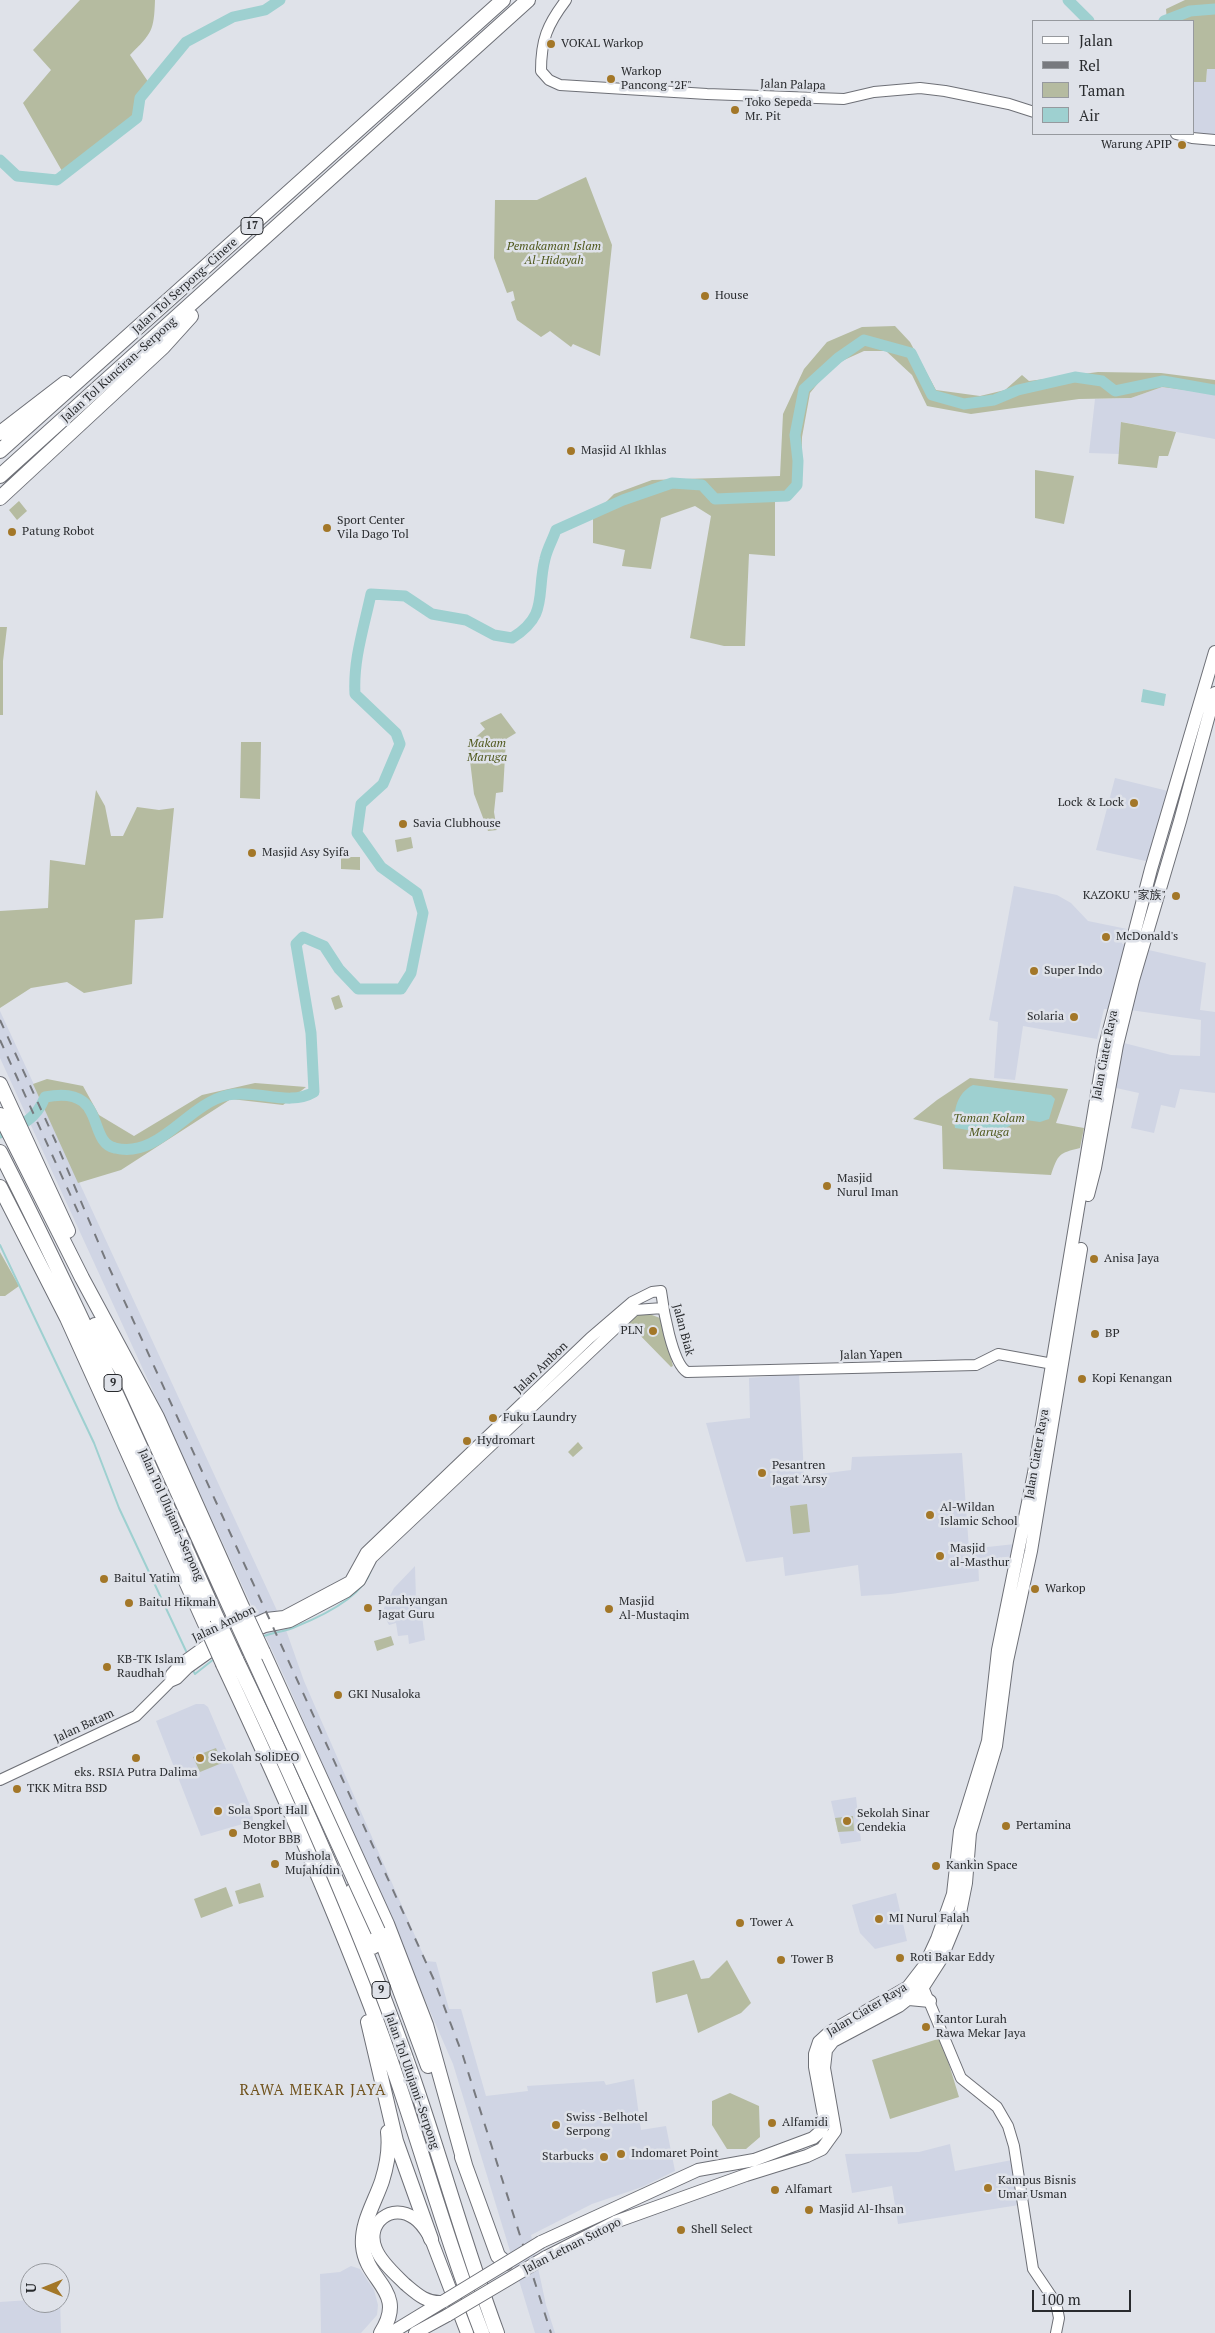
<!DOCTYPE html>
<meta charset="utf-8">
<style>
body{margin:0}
#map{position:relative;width:1215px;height:2333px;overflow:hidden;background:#dfe2e9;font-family:"PT Serif",serif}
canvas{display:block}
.legend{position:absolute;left:1032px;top:20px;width:162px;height:115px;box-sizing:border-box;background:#dfe2e9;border:1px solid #96999e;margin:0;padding:6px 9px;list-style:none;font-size:15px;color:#292b2e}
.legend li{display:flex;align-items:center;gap:10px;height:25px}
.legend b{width:25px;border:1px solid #96999e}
.north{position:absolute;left:20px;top:2263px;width:50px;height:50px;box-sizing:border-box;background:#dfe2e9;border:1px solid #96999e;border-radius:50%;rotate:270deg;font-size:14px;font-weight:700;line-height:20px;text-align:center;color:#292b2e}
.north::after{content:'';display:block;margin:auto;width:18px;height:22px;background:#a37728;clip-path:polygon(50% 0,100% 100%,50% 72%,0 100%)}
.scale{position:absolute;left:1032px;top:2290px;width:99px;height:22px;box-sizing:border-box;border:2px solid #292b2e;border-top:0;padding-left:6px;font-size:15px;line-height:18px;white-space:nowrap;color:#292b2e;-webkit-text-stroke:4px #dfe2e9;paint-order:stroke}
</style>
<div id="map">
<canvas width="1215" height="2333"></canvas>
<ul class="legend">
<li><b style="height:6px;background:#fff"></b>Jalan</li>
<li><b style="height:6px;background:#77797e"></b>Rel</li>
<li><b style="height:14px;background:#b5bba0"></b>Taman</li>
<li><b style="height:14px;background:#9ed0d0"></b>Air</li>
</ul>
<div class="north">U</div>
<div class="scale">100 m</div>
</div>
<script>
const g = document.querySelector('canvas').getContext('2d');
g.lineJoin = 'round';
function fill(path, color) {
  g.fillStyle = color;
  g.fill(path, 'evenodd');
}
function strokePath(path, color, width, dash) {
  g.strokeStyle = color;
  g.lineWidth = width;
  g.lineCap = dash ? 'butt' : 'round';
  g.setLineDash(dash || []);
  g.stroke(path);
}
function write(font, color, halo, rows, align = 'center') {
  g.font = font + ' "PT Serif","Noto Sans SC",serif';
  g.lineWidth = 5;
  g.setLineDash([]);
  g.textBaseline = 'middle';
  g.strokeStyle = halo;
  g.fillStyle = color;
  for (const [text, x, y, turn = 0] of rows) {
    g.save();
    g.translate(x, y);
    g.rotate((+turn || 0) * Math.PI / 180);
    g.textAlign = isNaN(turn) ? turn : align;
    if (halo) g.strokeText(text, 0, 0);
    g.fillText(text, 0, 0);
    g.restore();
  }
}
fill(new Path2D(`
 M1207 69H1215V141L1193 140 1167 134H1194V82H1206Z
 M1162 387 1215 394V439L1122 422 1119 454 1089 453 1095 399 1131 398Z
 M1115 778 1168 791 1150 862 1096 850Z
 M1014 886 1057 895 1071 903 1088 921 1127 929 1122 944 1206 963 1200 1010 1215 1012V1093L1180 1089 1175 1108 1161 1105 1154 1133 1131 1128 1139 1093 1107 1086 1116 1041 1171 1055 1200 1056 1201 1020 1123 1009H1104L1097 1039 1023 1026 1015 1080 994 1078 998 1022 989 1020Z
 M0 1011 286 1630 304 1681 426 1961 436 1962 449 2009H461L486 2096 528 2091 527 2086 604 2081 606 2085 634 2079 641 2130 666 2126 675 2171 642 2187 592 2204 531 2235 546 2305 555 2333H535L453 2064 288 1685 0 1058Z
 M799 1374 804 1476 851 1470 852 1457 962 1453 969 1549 1015 1544V1556L978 1560 979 1581 891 1594 861 1596 858 1565 785 1576 783 1557 746 1562 706 1423 750 1418 749 1378Z
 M415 1566 416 1600H420L425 1640 409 1644 408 1635 398 1636 396 1623 389 1625 382 1612 394 1588Z
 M196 1704H204L208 1707 252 1810 253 1821 201 1836 156 1721Z
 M856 1797 861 1841 841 1844 831 1801Z
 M896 1893 907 1941 875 1949 860 1933 852 1905Z
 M950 2144 955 2171 1012 2160 1019 2205 898 2224 892 2186 852 2193 845 2154 919 2152Z
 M351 2266 360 2269 374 2290 378 2305 377 2315 361 2333H321L320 2274 340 2272Z
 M60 2298 61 2333H0V2302L30 2300V2303H60Z`), '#d0d5e4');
fill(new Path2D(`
 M80 0H155C154 31 152 33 130 55L149 83 139 119 62 171 23 103 51 70 33 50Z
 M1185 0H1215V69H1207L1206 82H1194V21H1167L1166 9Z
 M586 177 612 245 600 356 573 344 571 347 550 331 541 337 517 320 511 302 515 300 513 291 507 293 494 258 495 200H537Z
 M895 326 910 342 936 390 980 396 1005 390 1022 375 1029 381 1098 372 1161 373 1215 380V394L1162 387 1131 398 1079 399 971 414 927 406 912 375 886 351H864L833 365 810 393 802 437 801 483 790 498 775 500V556L749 554 745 646H724L690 638 711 516 695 506 661 518 651 569 622 566 625 550 593 543V515L614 494 652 480 780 476 783 414 804 369 827 342 862 327Z
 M1121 422 1176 432 1168 456H1159L1157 468 1118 464Z
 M1035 470 1074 476 1064 524 1035 518Z
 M19 501 27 511 17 520 9 510Z
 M0 627H7L3 661V715H0Z
 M501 713 516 733 506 739 503 792 496 793 494 812 497 830 488 831 474 794 468 744 485 729 480 723Z
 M241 742H261L260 799 240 798Z
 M96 790 105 806 111 836H123L137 807 159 810 174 808 163 918 135 920 132 984 84 993 67 982 31 988 0 1008V911L48 908 50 860 85 865Z
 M411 837 413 848 397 852 395 840Z
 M341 857H360V870L341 869Z
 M339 995 343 1007 335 1010 331 998Z
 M970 1078 1068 1089 1056 1123 1084 1128 1080 1148C1059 1153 1058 1154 1051 1175L943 1169 942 1126 913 1119 937 1100Z
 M47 1079 83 1086 99 1115 134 1136 202 1095 255 1083 306 1087 283 1105 231 1099 121 1170 78 1183 33 1084Z
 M0 1252 19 1286 5 1296H0Z
 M644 1312 660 1318 673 1366 671 1367 628 1323 639 1313Z
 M578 1442 583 1448 573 1457 568 1452Z
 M807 1504 810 1532 793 1534 790 1506Z
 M391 1636 394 1645 377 1651 374 1641Z
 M216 1748 222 1763 200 1772 193 1757Z
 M853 1816 854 1831 838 1832 835 1818Z
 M260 1883 264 1897 239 1904 235 1891Z
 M226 1887 233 1906 201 1918 194 1899Z
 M694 1960 701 1979 709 1978 727 1960 751 2003 741 2013 698 2033 687 1994 656 2003 652 1972Z
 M941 2038 959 2097 890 2119 872 2060Z
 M730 2093 759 2106 760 2137 746 2149H727L712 2125V2101Z`), '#b5bba0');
fill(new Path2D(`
 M1143 689 1166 694 1164 706 1141 702Z
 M973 1085 1051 1095 1055 1099 1049 1119 1040 1122 1019 1119C995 1139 984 1132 955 1128 953 1110 957 1093 973 1085Z`), '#9ed0d0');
strokePath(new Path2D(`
 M0 1245 94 1443 119 1508 186 1651
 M262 1637C272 1632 285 1632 295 1627 320 1617 363 1597 371 1570
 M194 1672 195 1674 214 1659`), '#9ed0d0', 2);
strokePath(new Path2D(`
 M1068 0 1089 21
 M1164 21 1190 11 1215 9
 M0 160 17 176 57 180 137 118 140 98 186 42 233 17 265 10 280 0
 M0 1133C21 1127 37 1118 45 1097 108 1084 86 1142 115 1148 160 1159 187 1104 228 1095 257 1089 289 1107 314 1092L311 1033 296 944 303 937 324 946 339 969 358 989H401L411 973 423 913 417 893 381 867 357 833 361 804 383 784 400 744 396 733 355 694C353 660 364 627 371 594L405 596 432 614 466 620 494 635 512 638C549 615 536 595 545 559 547 549 553 539 556 530L623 500 672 483 702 485 715 499 787 496 797 485 798 461 795 435 804 389 838 358 864 340 911 353 932 395 964 404 994 400 1018 390 1075 377 1102 381 1115 391 1163 381 1215 390`), '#9ed0d0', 11);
const tertiary = new Path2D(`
 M566 0C547 25 541 40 541 71L549 80 560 85 707 94 844 99 874 92 920 88 945 91 1009 104 1034 112
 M1176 134 1192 138 1215 140
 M170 1682 171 1674 181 1663 206 1645 266 1618 284 1616 350 1581 366 1552 590 1338 632 1302 652 1292 661 1291C663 1308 672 1363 687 1372L976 1365 998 1354 1053 1364
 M0 1780 136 1716 170 1682 177 1679 188 1668 209 1653 265 1627 290 1622 347 1592 360 1581 372 1558 635 1310 663 1308
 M923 1987 961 2078 997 2107 1008 2126 1014 2146 1033 2269 1056 2303 1059 2318 1056 2333`);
const primary = new Path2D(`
 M1088 1195 1095 1168 1117 1045 1133 980 1180 821 1215 693
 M909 1999 930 2001
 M541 2242 698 2170 754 2160 813 2138 821 2131 825 2121 815 2067V2054L819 2042 830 2032 908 1987 925 1965 937 1939 953 1894 960 1831 988 1741 998 1650 1034 1473 1105 1046 1151 869 1215 652
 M546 2257 615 2222 746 2175 807 2156 822 2149 835 2131 824 2068 826 2050 833 2041 899 2006 923 1987 941 1959 960 1913 966 1883 970 1833 996 1746 1007 1661 1031 1551 1081 1249
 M442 2302C426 2303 417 2294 405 2284 395 2274 381 2262 376 2249 365 2223 392 2202 414 2218 422 2223 426 2231 431 2239L467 2333
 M391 2333 442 2302
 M415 2333 448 2315`);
const motorway = new Path2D(`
 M0 433 65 383
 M0 451 503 0
 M0 476 528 0
 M0 498 163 347 191 316
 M0 1084 68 1231
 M0 1115 82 1278 157 1417 243 1609
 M0 1152C78 1305 147 1461 217 1618
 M0 1187 67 1318 207 1628
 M95 1325 125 1376 233 1614
 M263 1652 387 1924 426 2025 465 2165
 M236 1659C301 1794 361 1930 411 2072 441 2158 465 2247 497 2333
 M223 1664C279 1783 332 1902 378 2025 416 2127 443 2232 482 2333
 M353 1890 373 1947
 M378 1931 428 2066
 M368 2022 396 2141 431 2239
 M462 2157 498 2256 506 2263
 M381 2333C408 2291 366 2282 363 2246 361 2223 375 2202 382 2181 387 2165 390 2149 388 2132`);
strokePath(tertiary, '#6e7077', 12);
strokePath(primary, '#6e7077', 14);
strokePath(motorway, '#6e7077', 16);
strokePath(tertiary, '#fff', 10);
strokePath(primary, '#fff', 12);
strokePath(motorway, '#fff', 14);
strokePath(new Path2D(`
 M0 1020 55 1140 107 1263 434 1980 463 2056 551 2333
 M0 1040 79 1214`), '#77797e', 2, [9, 9]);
const primaryBridge = new Path2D(`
 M444 2301 541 2242
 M448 2315 546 2257`);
const motorwayBridge = new Path2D(`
 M243 1609 263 1652
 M233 1614 378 1931
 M217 1618 236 1659
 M207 1628 223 1664`);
strokePath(primaryBridge, '#6e7077', 14, []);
strokePath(motorwayBridge, '#6e7077', 16, []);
strokePath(primaryBridge, '#fff', 12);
strokePath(motorwayBridge, '#fff', 14);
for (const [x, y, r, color] of [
 [551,44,5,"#a37728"],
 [611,79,5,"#a37728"],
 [735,110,5,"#a37728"],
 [1182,145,5,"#a37728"],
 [705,296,5,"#a37728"],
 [571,451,5,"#a37728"],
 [327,528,5,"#a37728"],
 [12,532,5,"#a37728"],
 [1134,803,5,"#a37728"],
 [403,824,5,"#a37728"],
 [252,853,5,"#a37728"],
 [1176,896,5,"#a37728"],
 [1106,937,5,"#a37728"],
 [1034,971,5,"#a37728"],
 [1074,1017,5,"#a37728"],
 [827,1186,5,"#a37728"],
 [1094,1259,5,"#a37728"],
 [653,1331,5,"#a37728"],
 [1095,1334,5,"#a37728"],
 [1082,1379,5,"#a37728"],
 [493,1418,5,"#a37728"],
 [467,1441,5,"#a37728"],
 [762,1473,5,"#a37728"],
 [930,1515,5,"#a37728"],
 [940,1556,5,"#a37728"],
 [104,1579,5,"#a37728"],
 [1035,1589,5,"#a37728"],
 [129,1603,5,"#a37728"],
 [368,1608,5,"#a37728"],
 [609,1609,5,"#a37728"],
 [107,1667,5,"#a37728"],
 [338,1695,5,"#a37728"],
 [136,1758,5,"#a37728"],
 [200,1758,5,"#a37728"],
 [17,1789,5,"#a37728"],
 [218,1811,5,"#a37728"],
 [847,1821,5,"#a37728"],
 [1006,1826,5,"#a37728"],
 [233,1833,5,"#a37728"],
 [275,1864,5,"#a37728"],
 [936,1866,5,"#a37728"],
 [879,1919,5,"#a37728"],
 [740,1923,5,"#a37728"],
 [900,1958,5,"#a37728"],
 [781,1960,5,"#a37728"],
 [926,2027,5,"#a37728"],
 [772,2123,5,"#a37728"],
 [556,2125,5,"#a37728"],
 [621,2154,5,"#a37728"],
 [604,2157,5,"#a37728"],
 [988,2188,5,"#a37728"],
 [775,2190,5,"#a37728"],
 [809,2210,5,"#a37728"],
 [681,2230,5,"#a37728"]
]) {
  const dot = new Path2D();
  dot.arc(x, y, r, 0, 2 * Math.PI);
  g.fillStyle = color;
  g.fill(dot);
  strokePath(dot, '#dfe2e9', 2);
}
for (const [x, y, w] of [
 [252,226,22],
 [113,1383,18],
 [381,1990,18]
]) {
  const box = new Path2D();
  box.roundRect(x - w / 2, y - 8.5, w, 17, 4);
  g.fillStyle = '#dfe2e9';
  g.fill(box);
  strokePath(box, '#292b2e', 1);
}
write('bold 11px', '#292b2e', null, [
 ["17",252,226],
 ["9",113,1383],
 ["9",381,1990]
]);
write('12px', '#292b2e', '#dfe2e9', [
 ["VOKAL Warkop",561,44],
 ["Warkop",621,72],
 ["Pancong \"2F\"",621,86],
 ["Toko Sepeda",745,103],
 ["Mr. Pit",745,117],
 ["Warung APIP",1172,145,"right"],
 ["House",715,296],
 ["Masjid Al Ikhlas",581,451],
 ["Sport Center",337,521],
 ["Vila Dago Tol",337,535],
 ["Patung Robot",22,532],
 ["Lock & Lock",1124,803,"right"],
 ["Savia Clubhouse",413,824],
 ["Masjid Asy Syifa",262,853],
 ["KAZOKU \"家族\"",1166,896,"right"],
 ["McDonald's",1116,937],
 ["Super Indo",1044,971],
 ["Solaria",1064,1017,"right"],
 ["Masjid",837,1179],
 ["Nurul Iman",837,1193],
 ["Anisa Jaya",1104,1259],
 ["PLN",643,1331,"right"],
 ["BP",1105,1334],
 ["Kopi Kenangan",1092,1379],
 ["Fuku Laundry",503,1418],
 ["Hydromart",477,1441],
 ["Pesantren",772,1466],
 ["Jagat 'Arsy",772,1480],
 ["Al-Wildan",940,1508],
 ["Islamic School",940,1522],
 ["Masjid",950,1549],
 ["al-Masthur",950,1563],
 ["Baitul Yatim",114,1579],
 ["Warkop",1045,1589],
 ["Parahyangan",378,1601],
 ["Jagat Guru",378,1615],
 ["Masjid",619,1602],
 ["Al-Mustaqim",619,1616],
 ["Baitul Hikmah",139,1603],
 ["KB-TK Islam",117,1660],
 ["Raudhah",117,1674],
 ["GKI Nusaloka",348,1695],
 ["Sekolah SoliDEO",210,1758],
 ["eks. RSIA Putra Dalima",136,1773,"center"],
 ["TKK Mitra BSD",27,1789],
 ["Sola Sport Hall",228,1811],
 ["Sekolah Sinar",857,1814],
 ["Cendekia",857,1828],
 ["Bengkel",243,1826],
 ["Motor BBB",243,1840],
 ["Pertamina",1016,1826],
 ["Mushola",285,1857],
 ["Mujahidin",285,1871],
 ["Kankin Space",946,1866],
 ["MI Nurul Falah",889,1919],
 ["Tower A",750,1923],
 ["Roti Bakar Eddy",910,1958],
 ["Tower B",791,1960],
 ["Kantor Lurah",936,2020],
 ["Rawa Mekar Jaya",936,2034],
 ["Swiss -Belhotel",566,2118],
 ["Serpong",566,2132],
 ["Alfamidi",782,2123],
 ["Indomaret Point",631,2154],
 ["Starbucks",594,2157,"right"],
 ["Kampus Bisnis",998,2181],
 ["Umar Usman",998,2195],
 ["Alfamart",785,2190],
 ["Masjid Al-Ihsan",819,2210],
 ["Shell Select",691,2230]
], 'left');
write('12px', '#292b2e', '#dfe2e9', [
 ["Jalan Palapa",793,85,2],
 ["Jalan Tol Serpong–Cinere",185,286,-42],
 ["Jalan Tol Kunciran–Serpong",119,370,-42],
 ["Jalan Ciater Raya",1105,1055,-79],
 ["Jalan Biak",683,1330,75],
 ["Jalan Yapen",871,1355,-1],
 ["Jalan Ambon",541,1368,-44],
 ["Jalan Ciater Raya",1037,1454,-80],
 ["Jalan Tol Ulujami–Serpong",171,1515,66],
 ["Jalan Ambon",224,1624,-26],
 ["Jalan Batam",84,1726,-25],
 ["Jalan Ciater Raya",867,2010,-31],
 ["Jalan Tol Ulujami–Serpong",412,2081,71],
 ["Jalan Letnan Sutopo",572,2246,-27]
]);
write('italic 12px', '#50591e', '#dfe2e9', [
 ["Pemakaman Islam",554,247],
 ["Al-Hidayah",554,261],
 ["Makam",487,744],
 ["Maruga",487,758],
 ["Taman Kolam",989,1119],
 ["Maruga",989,1133]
]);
g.letterSpacing = '1px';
write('15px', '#70521c', '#dfe2e9', [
 ["RAWA MEKAR JAYA",313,2091]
]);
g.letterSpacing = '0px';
</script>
